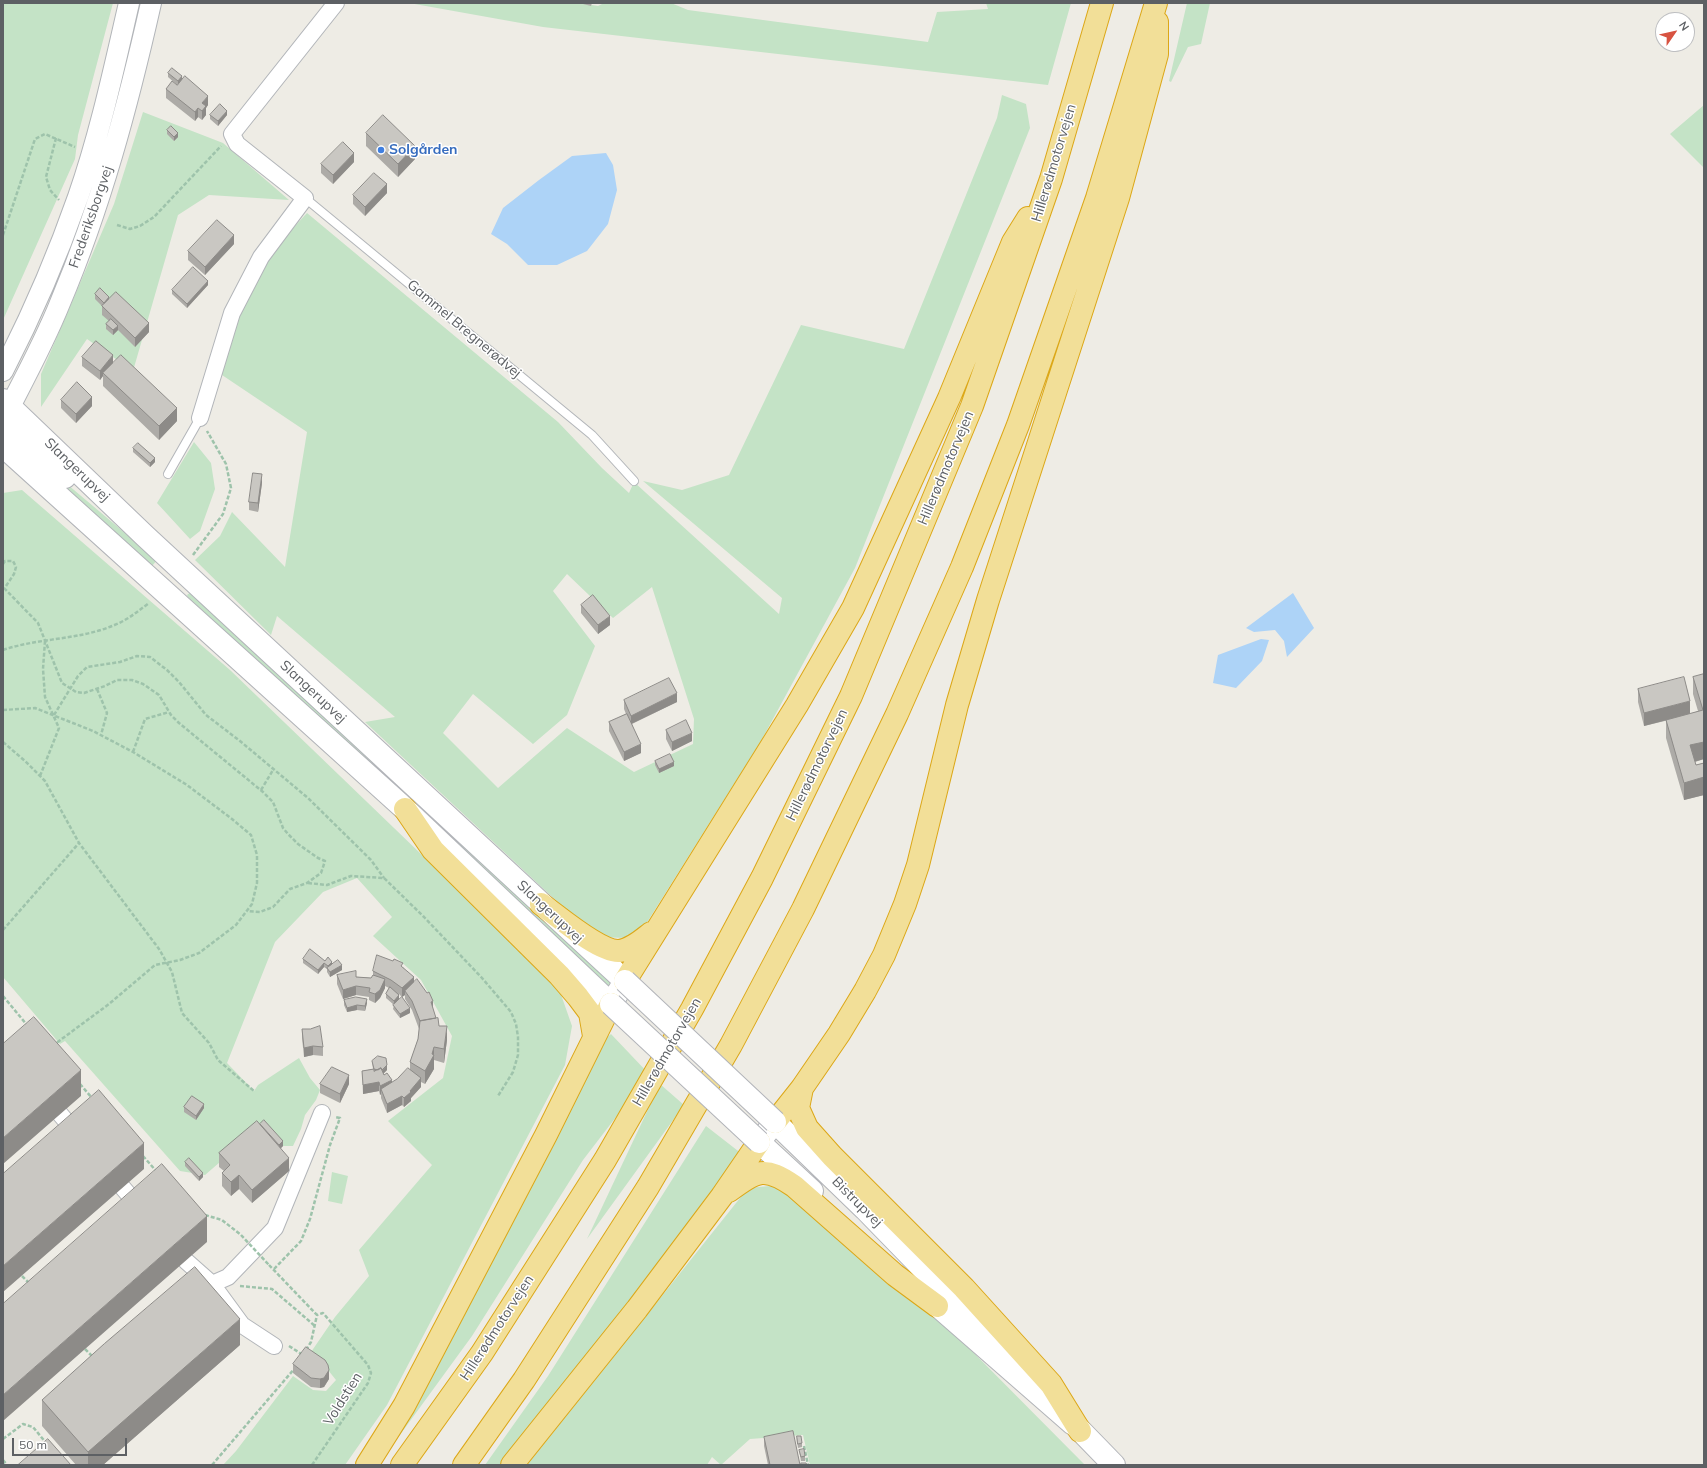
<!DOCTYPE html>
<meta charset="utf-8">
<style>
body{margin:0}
#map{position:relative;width:1707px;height:1468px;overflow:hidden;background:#eeece5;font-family:Mulish,sans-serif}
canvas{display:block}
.frame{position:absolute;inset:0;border:4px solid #5d6064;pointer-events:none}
.north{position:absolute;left:1655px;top:12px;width:40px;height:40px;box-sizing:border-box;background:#fff;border:1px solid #bebfc1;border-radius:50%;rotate:56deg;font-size:11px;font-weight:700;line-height:16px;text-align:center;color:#5d6064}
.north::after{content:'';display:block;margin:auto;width:14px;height:18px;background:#d85341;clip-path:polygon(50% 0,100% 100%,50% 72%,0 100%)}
.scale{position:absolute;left:12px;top:1438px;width:115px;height:18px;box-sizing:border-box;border:2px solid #5d6064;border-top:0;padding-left:5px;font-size:12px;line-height:14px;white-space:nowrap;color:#5d6064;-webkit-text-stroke:3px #fff;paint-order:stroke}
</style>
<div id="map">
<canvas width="1707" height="1468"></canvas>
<div class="frame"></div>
<div class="north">N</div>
<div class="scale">50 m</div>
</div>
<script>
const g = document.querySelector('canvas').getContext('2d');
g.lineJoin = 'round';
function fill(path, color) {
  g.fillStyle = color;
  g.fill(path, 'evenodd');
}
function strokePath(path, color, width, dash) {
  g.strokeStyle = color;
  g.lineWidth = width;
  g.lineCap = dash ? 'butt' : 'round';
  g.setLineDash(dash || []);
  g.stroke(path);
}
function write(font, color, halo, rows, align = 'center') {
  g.font = font + ' Mulish,sans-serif';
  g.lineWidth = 3;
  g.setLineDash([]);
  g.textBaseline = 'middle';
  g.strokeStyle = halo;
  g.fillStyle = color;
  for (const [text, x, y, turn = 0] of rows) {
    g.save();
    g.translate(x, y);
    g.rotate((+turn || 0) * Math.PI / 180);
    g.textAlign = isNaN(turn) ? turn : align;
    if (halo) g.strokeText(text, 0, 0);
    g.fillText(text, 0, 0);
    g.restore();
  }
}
fill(new Path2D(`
 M3 3H113L78 135 75 159 3 320Z
 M409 3H580L598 6 604 3H671L688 10 928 42 937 12 988 9 986 3H1071L1048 85 543 27Z
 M1187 3H1210L1201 44 1188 47 1171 82 1169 81Z
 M1002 95 1026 104 1030 128 855 568 761 741 646 924 627 938 595 937 365 722 395 717 277 616 271 635 195 560 220 536 232 512 285 567 307 432 222 375 238 313 268 255 307 213 558 422 602 468 629 493 634 482 779 614 782 598 643 481 682 490 729 475 801 325 904 349 997 118ZM567 574 613 618 652 587 694 719 693 744 634 772 567 728 498 788 443 733 473 694 533 744 567 715 595 646 553 591Z
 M1704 105V168L1670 134Z
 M143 112 223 143 289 200 209 195 178 215 133 371 87 339 41 407V374L114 204Z
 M194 442 211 463 215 489 200 531 190 539 157 503Z
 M42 463 157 560 152 566 60 485Z
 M22 490 230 670 558 986 572 1026 565 1065 387 1405 345 1465H223L236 1451 293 1376 313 1390 326 1391 336 1380 328 1370 309 1355 335 1317 369 1276 359 1250 432 1165 388 1121 443 1078 452 1036 421 980 373 936 392 917 357 878 323 892 275 942 227 1063 254 1091 258 1085 299 1058 310 1078 320 1090 316 1100 305 1115 301 1129 293 1146H283L264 1124 205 1175 180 1171 65 1041 60 1044 3 977V493Z
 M192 591 560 930 612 984 608 988 188 597 187 595Z
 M611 1034 649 1074 583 1160 472 1336 378 1465 597 1046Z
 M660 1084 684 1105 587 1239Z
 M706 1126 742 1154 550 1403 501 1465H485L548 1376Z
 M332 1172 348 1176 342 1204 328 1201Z
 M781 1185 964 1343 1085 1465H810L803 1435 750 1439 721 1465 712 1457 707 1465H527L748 1188Z`), '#c4e3c6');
fill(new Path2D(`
 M606 153 613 165 617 190 608 224 587 251 557 265H528L507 244 491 234 503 208 539 180 572 156Z
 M1293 593 1314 628 1287 657 1284 641 1275 630 1254 632 1246 628Z
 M1261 639 1269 640 1262 661 1236 688 1213 683 1218 655Z`), '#add3f7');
const service = new Path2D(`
 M305 198 592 435 634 481
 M168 474 200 418`);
const minor = new Path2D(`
 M200 418 232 313 261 257 305 198 237 144 232 134 336 3
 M60 1114 78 1135
 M123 1188 141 1209
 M186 1261 212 1284 242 1325 274 1346
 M212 1284 228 1277 275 1228 322 1113`);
const tertiary = new Path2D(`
 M3 371C32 315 57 257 78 197 100 134 114 68 129 3
 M3 420C23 381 44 343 60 303 101 206 128 105 151 3`);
const secondary = new Path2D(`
 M3 400 145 536 625 981 611 1004 405 809 3 446
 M3 422 26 444 65 477
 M812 1191 759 1142 775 1122 865 1209 1114 1465
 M923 1293 1073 1424`);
const motorway = new Path2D(`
 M405 809 433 850 559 975 578 997 590 1013 594 1036
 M541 904C558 916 599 952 619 951 631 950 642 940 651 933
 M625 981 797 705 853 608 949 398 1013 242 1028 218
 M802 1088 798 1108 807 1128 832 1156 964 1288 1051 1384 1080 1431
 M775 1122 802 1088 839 1034 865 991 884 955 905 904 918 865 957 705 988 600 1118 198 1157 54V22
 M729 1191C757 1170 765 1166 794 1186L895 1275 937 1306
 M367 1465 404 1406 546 1135 611 1004
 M402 1465 482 1353 605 1160 692 1009 762 878 851 696 972 406 1051 179 1102 3
 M464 1465 524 1380 648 1187 731 1045 803 909 897 714 962 567 1018 425 1097 198 1156 3
 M512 1465 637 1309 722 1196 759 1142`);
strokePath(service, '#b2b5b9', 10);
strokePath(minor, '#b2b5b9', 18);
strokePath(tertiary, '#b2b5b9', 22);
strokePath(secondary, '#b2b4b9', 24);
strokePath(motorway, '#dca717', 24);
strokePath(new Path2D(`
 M56 138 46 177 50 190 59 200
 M117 225 130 229 140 226 154 217 221 146
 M3 235 35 139 45 134 75 147
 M193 555 223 514 231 488 226 464 207 431
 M3 564 5 561H13L16 567 14 574 4 589
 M4 588 38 623 62 683 76 692 84 693 105 686 117 680H132L143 684 159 695 171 715 179 723 263 792 273 802 283 828 288 834 298 844 318 858 325 861 321 873 307 883 290 889 273 907 260 912 247 911
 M3 650C38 638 78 640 112 626 126 621 137 612 149 603
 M97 689 107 713 101 735
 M3 710 35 708 93 731 133 752 187 785 232 819 251 835 257 855V883L252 904 236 925 199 953 180 960 155 965 109 1004 55 1044
 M54 715 78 676 87 667 120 662 137 656 150 657 167 670 179 682 206 715 240 741 308 798 371 860 384 878
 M3 742 25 761 45 781 79 843 159 949 172 972 182 1013 209 1043 218 1060 254 1091
 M133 752 145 719 169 712
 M40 776 59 728 45 697 43 669 45 641
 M261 790 273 770
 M308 883 327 885 351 876 384 878 424 917 482 978 511 1012 516 1024 518 1037V1055L513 1072 498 1096
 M3 930 79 843
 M3 996 27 1025
 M80 1084 92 1098
 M143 1156 157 1172
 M205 1215 222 1220 241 1235
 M269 1265 317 1315
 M274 1269 301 1241 310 1219 330 1145 340 1118 335 1117
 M22 1276 30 1284
 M240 1286 272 1289 315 1326
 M289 1346 303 1355
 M85 1349 93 1357
 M306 1350 311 1342 317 1315
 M3 1439 23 1424 33 1427 47 1444
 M804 1446 808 1465
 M3 1460 7 1465
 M212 1465 295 1368
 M312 1465 368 1383 371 1373 368 1365 323 1313 317 1315`), '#9ec3ab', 2.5, [4, 2]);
strokePath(service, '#fff', 8);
strokePath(minor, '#fff', 16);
strokePath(tertiary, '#fff', 20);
strokePath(secondary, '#fff', 22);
strokePath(motorway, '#f2df98', 22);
const secondaryBridge = new Path2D(`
 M625 981 775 1122
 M611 1004 759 1142`);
strokePath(secondaryBridge, '#b2b4b9', 24, []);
strokePath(new Path2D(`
 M241 1235 269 1265`), '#9ec3ab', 2.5, [4, 2]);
strokePath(secondaryBridge, '#fff', 22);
fill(new Path2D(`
 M579 3H592L591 6Z
 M168 73 182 79 208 105 206 108V115L202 120 198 117 195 121 166 98V89L177 85 168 77Z
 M210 115H227L218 126 210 119Z
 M167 130 178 137 174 141 167 134Z
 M366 133 415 159 398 177 366 146Z
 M354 162 333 184 321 173V164Z
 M387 193 365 216 353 204V195Z
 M234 244 205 275 188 260V251Z
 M208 285 187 308 172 294V290Z
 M95 294 109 299 149 332 135 347 118 330 113 335 106 329V324L109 321 102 315V306L95 299Z
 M82 357 113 363 177 421 159 440 103 386V376L100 380 82 366Z
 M61 400 92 406 76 423 61 408Z
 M133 448 155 462 150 467 133 452Z
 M262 483 258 512 249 510V502Z
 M581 605 610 625 598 634 581 613Z
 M1704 674V759L1695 762 1696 765 1704 763V795L1684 800 1666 738V720L1673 719 1644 726 1638 702V689L1690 714 1698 711 1693 694V677Z
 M624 700 677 702 632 724 641 753 624 761 609 731V722L626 714 624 709Z
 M666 730 692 741 672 751 666 739Z
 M655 761 674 766 659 773 655 765Z
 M303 959 325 961 342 970 330 977 327 972V969L324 967 318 974 303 963Z
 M403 967 414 982 433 1010 436 1019 439 1026 447 1040 444 1063 434 1060V1069L425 1084 421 1082V1087L411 1098V1101L404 1107 402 1105 387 1113 381 1098V1094L380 1095 379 1091 363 1094 362 1071 373 1069 372 1061 387 1070 383 1074 392 1083 410 1070V1062L418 1039 419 1029 412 1010 405 999V995L402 997 399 994V999L397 1002 410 1013 400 1018 393 1009 394 1005 386 998V994L389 988 385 986V988L380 998 375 1003 369 1000V997L356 995 343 999 337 984V975L371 978 373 975V971Z
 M344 1000 367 1003 365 1011 357 1010 347 1012 344 1005Z
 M302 1029 323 1047V1056L313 1055 304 1057 302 1038Z
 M320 1084H349L340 1103 320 1093Z
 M184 1107 204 1108 196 1120 184 1112Z
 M260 1124 283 1146 281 1148 289 1171 252 1203 239 1189 231 1196 222 1186V1173L224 1171 219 1167V1153Z
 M185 1162 203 1177 199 1181 185 1166Z
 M240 1345 103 1465H76L42 1426V1400Z
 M293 1364 329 1379 324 1387 320 1388 311 1387 293 1373Z
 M797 1436 802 1443V1447L798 1448 797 1441Z
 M764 1437 800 1465H768L764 1446Z
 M799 1450 805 1456V1461H801Z`), '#adaba7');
fill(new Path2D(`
 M182 76V81L178 86V81Z
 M208 96V105L206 108V115L202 120V103Z
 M198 108V117L195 121V112Z
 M227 111V115L218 126V121Z
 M178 133V137L174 141V137Z
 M415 146V159L398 177V164Z
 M354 153V162L333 184V175Z
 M387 184V193L365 216V207Z
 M234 235V244L205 275V267Z
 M208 281V285L187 308V304Z
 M109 297V301L104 307V303Z
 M149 323V332L135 347V338Z
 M118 326V330L113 335V330Z
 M113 355V364L103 373V376L100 380V371Z
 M92 397V406L76 423V414Z
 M177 408V421L159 440V426Z
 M155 458V462L150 467V463Z
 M262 474V483L258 512V503Z
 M610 616V625L598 634V625Z
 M677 693V702L631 724V716Z
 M1690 701V714L1644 726V713Z
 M692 733V741L672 751V742Z
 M1704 742V759L1690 763V745Z
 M641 744V753L624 761V752Z
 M674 762V766L659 773V769Z
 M1704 777V795L1684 800V783Z
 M332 962V966L328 970V966Z
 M324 963V967L318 974V970Z
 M342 965V970L330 977V972Z
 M414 977V986L405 991V995L402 997V988Z
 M385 979V988L380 998 375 1003V994Z
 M356 986V995L343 999V990Z
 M399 995V999L394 1005V1001Z
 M367 999V1003L365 1011V1006Z
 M433 1001V1010L431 1002Z
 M4 1005V1031L3 1032V1006Z
 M357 1005V1010L347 1012V1008Z
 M410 1008V1013L400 1018V1014Z
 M447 1026V1040L444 1063V1049Z
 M313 1046V1055L304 1057V1048Z
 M434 1047V1069L425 1084V1071Z
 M387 1065V1070L382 1075V1071Z
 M81 1070V1096L3 1164V1138Z
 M349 1075V1084L340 1103V1094Z
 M421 1078V1087L411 1098V1101L404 1107V1098L410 1091Z
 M392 1080V1088L381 1089V1094L380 1095V1086Z
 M379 1082V1091L363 1094V1085Z
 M402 1096V1105L387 1113V1104Z
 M204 1104V1108L196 1120V1116Z
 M283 1141V1146L279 1150V1145Z
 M144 1143V1169L3 1292V1266Z
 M289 1158V1171L252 1203V1190Z
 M203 1173V1177L199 1181V1177Z
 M239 1175V1189L231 1196V1182Z
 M207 1216V1242L3 1421V1395Z
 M240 1319V1345L103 1465H88V1452Z
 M329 1370V1379L324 1387 320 1388V1379Z`), '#8d8b88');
const building = new Path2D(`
 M172 68 182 76 178 81 168 73Z
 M185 76 208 96 202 103 206 106 202 111 198 108 195 112 166 89 172 81 177 85Z
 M220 104 227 111 218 121 210 115Z
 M383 115 415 146 398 164 366 133Z
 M171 126 178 133 174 137 167 130Z
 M343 142 354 153 333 175 321 164Z
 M374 173 387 184 365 207 353 195Z
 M217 220 234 235 205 267 188 251Z
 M193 267 208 281 187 304 172 290Z
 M100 288 109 297 104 303 95 294Z
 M116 292 149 323 135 338 102 306Z
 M111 319 118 326 113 330 106 324Z
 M96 341 113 355 100 371 82 357Z
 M121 355 177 408 159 426 103 373Z
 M77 382 92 397 76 414 61 400Z
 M138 443 155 458 150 463 133 448Z
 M253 473 262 474 258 503 249 502Z
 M593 595 610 616 598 625 581 605Z
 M1704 674V742L1690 745 1696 765 1704 763V777L1684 783 1666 720 1703 710 1693 677Z
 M1684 677 1690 701 1644 713 1638 689Z
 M669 678 677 693 631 716 624 700Z
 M627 714 641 744 624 752 609 722Z
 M686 720 692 733 672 742 666 730Z
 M670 754 674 762 659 769 655 761Z
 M310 949 325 961 328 957 332 962 328 966 324 963 318 970 303 959Z
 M377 955 393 961 394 959 403 963 401 966 414 977 402 988 391 980 373 971Z
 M338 960 342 965 330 972 327 968Z
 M356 971V977L371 978 373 975 385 979 380 990 375 994 369 992 370 988 356 986 343 990 337 975Z
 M417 979 427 993 429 992 433 1001 431 1002 436 1018 420 1021 412 1001 405 991Z
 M390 987 399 995 394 1001 386 994Z
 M356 997 367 999 365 1006 357 1005 347 1008 344 1000Z
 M402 997 410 1008 400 1014 393 1005Z
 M34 1017 81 1070 3 1138V1044Z
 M438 1018 439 1026H447L444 1049 434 1047 432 1054 434 1055 425 1071 410 1062 418 1039 420 1021Z
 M320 1026 323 1047 313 1046 304 1048 302 1029H310Z
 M378 1056 386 1058 387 1065 382 1070 381 1068 378 1070 374 1069 372 1061Z
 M332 1067 349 1075 340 1094 320 1084Z
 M381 1068 384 1075 387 1073 392 1080 380 1086 379 1082 363 1085 362 1071 374 1069V1071Z
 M408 1068 421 1078 410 1091 411 1092 404 1098 402 1096 387 1104 381 1089 397 1079Z
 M99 1090 144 1143 3 1266V1174Z
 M192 1096 204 1104 196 1116 184 1107Z
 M264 1120 283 1141 279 1145 260 1124Z
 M257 1121 289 1158 252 1190 239 1175 231 1182 222 1173 230 1165 219 1153Z
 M189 1158 203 1173 199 1177 185 1162Z
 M162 1164 207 1216 3 1395V1304Z
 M195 1267 240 1319 88 1452 42 1400 104 1344Z
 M306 1347 325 1360 328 1365 329 1370 324 1378 320 1379 311 1378 293 1364Z
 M793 1431 800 1465H770L764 1437Z
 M797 1436H801L802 1443 798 1444Z
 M48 1439 71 1465H18Z
 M804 1449 805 1456 801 1457 799 1450Z
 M801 1463H806L807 1465H802Z`);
fill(building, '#c9c7c2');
strokePath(building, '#8d8b88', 1);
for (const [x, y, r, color] of [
 [381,150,4,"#3f7fe0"]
]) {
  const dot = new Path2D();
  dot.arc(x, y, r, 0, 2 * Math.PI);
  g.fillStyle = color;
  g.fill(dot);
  strokePath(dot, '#fff', 1.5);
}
write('bold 14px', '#366cbe', '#fff', [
 ["Solgården",389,150]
], 'left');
write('14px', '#5d6064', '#fff', [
 ["Hillerødmotorvejen",1054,163,-73],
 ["Frederiksborgvej",91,217,-71],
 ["Gammel Bregnerødvej",464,329,40],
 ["Hillerødmotorvejen",946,468,-67],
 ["Slangerupvej",77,470,44],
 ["Slangerupvej",313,692,43],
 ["Hillerødmotorvejen",817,765,-64],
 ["Slangerupvej",550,912,43],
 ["Hillerødmotorvejen",667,1052,-60],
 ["Bistrupvej",857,1202,45],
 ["Hillerødmotorvejen",497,1328,-57],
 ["Voldstien",343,1399,-58]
]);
</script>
